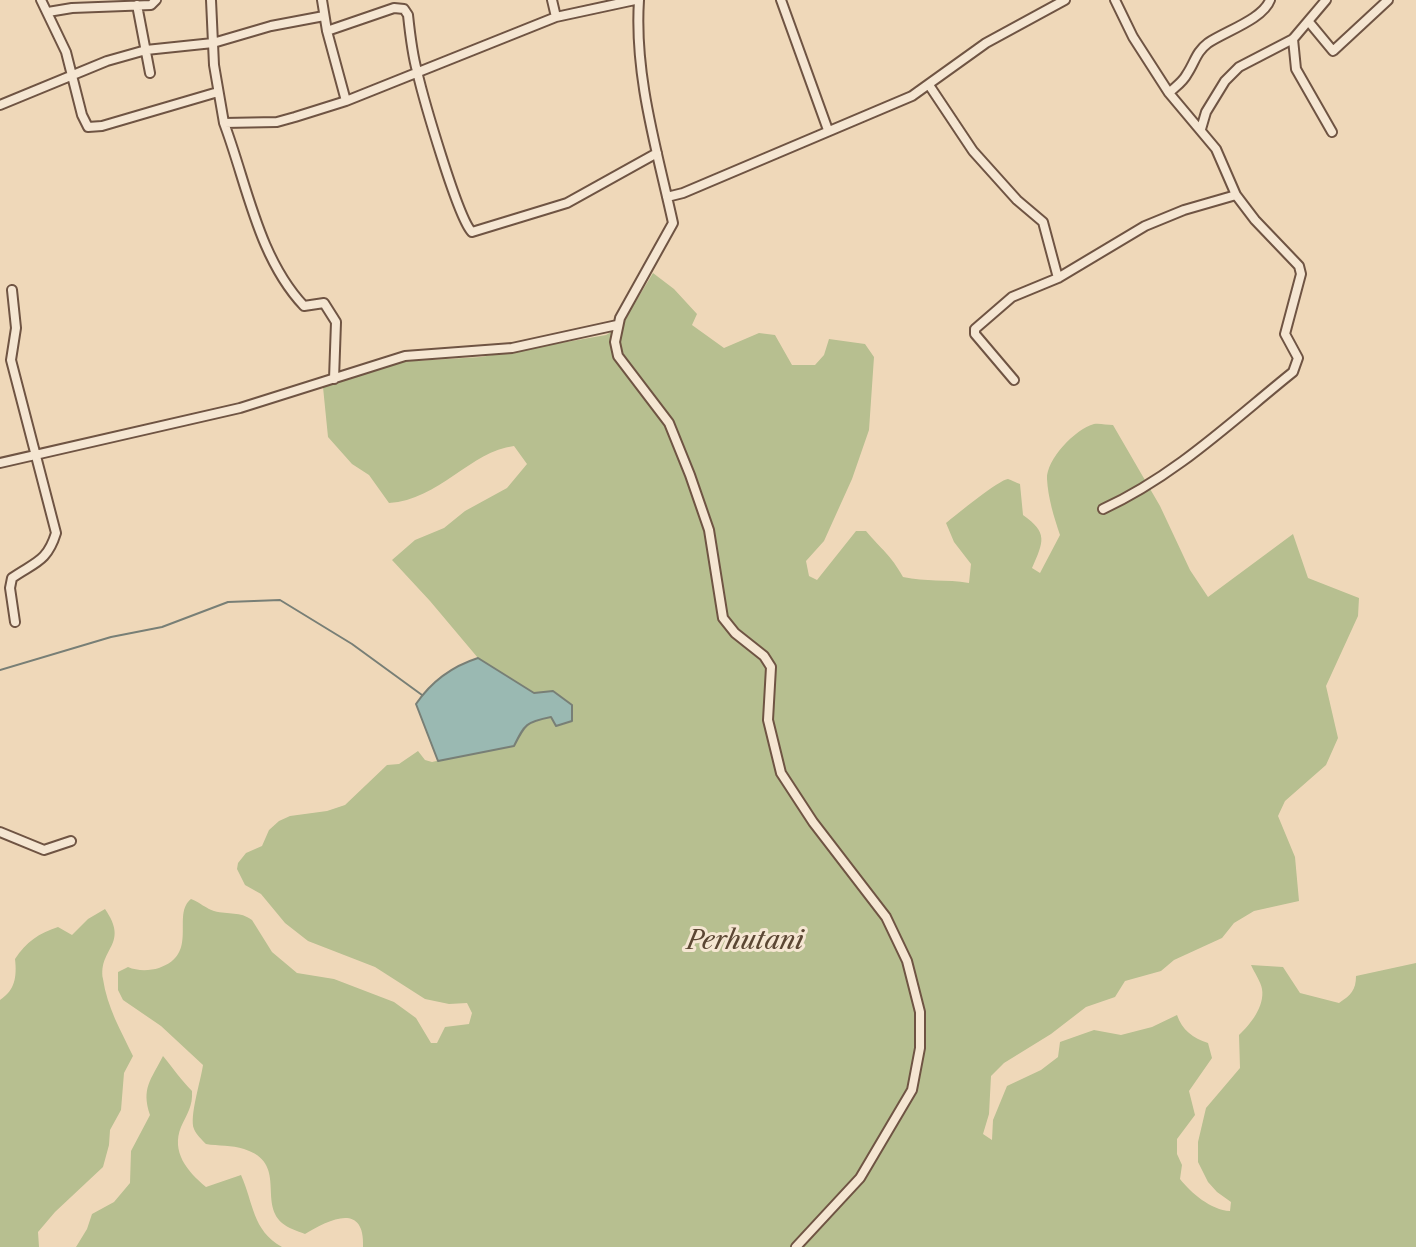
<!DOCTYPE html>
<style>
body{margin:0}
canvas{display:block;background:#efd8b9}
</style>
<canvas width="1416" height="1247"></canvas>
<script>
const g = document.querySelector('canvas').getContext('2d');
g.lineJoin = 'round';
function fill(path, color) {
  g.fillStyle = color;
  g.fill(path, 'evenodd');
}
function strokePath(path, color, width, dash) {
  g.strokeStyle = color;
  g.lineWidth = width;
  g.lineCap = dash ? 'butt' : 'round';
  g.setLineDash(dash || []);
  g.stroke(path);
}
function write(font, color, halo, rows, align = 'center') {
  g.font = font + ' "Libre Caslon Text",serif';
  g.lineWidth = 6;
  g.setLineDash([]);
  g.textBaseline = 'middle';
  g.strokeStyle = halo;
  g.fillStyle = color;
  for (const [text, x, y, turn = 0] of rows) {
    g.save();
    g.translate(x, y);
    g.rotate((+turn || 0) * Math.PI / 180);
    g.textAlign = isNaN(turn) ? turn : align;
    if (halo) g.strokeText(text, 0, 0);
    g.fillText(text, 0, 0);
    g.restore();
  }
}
fill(new Path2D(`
 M653 273 674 289 697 314 692 325 724 348 759 333 775 335 792 365H815L824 355 829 339 865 344 874 357 869 430 852 479 824 541 806 561 809 576 817 580 856 531H866C881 549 891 555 903 577 926 582 946 579 969 583L971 564 954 542 946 523C956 515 1000 479 1008 479 1011 480 1017 483 1020 484L1023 515C1048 533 1044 541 1032 568L1040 573 1060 535C1054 517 1048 498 1047 479 1046 460 1075 429 1094 424 1099 423 1107 425 1113 425L1160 506 1190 570 1208 597 1293 534 1308 578 1359 598 1358 616 1326 686 1338 738 1326 765 1285 801 1278 816 1295 857 1299 901 1254 911 1234 923 1222 938 1174 960 1161 971 1125 981 1115 997 1086 1007 1051 1034 1004 1063 991 1076 989 1114 983 1134 992 1140 993 1120 1007 1086 1041 1070 1058 1057 1060 1042 1094 1030 1121 1035 1152 1027 1177 1015C1182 1030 1193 1038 1208 1043L1212 1058 1189 1091 1195 1115 1177 1139V1154L1182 1165 1180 1179C1191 1193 1211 1210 1230 1211L1231 1202 1217 1192 1208 1182 1198 1162V1142L1206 1108 1240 1068 1239 1035C1250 1025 1265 1006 1262 989 1261 982 1254 972 1251 965L1283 967 1300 993 1339 1003C1351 995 1356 990 1356 976L1416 963V1247H363C365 1201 328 1220 305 1234 297 1231 288 1228 282 1223 258 1202 288 1163 244 1149 232 1145 218 1146 206 1144 202 1140 196 1134 194 1129 189 1117 201 1080 203 1065L161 1026 123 1000 118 990V972L128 967C137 971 149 971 159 968 200 954 171 915 191 899 199 902 207 909 214 911 229 915 240 911 252 920L272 952 297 973 334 979 394 1002 416 1018 431 1043H437L445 1027 469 1024 472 1013 467 1003 449 1004 425 999 375 967 308 941 285 923 261 894 245 885 237 869 238 863 246 853 262 846 269 830 279 821 290 816 327 811 345 805 387 765 399 764 418 751 425 760 432 762 479 751 513 746C529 716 539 715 572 721L534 693 478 658 430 601 392 560 415 540 444 528 465 511 507 488 527 464 514 446C471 451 439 500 389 503L369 475 352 464 328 437 323 387 397 362 481 357 606 335 621 326Z
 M105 909C130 945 98 948 103 979 107 1007 121 1031 133 1056L124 1073 121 1110 110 1130 109 1145 103 1167 55 1212 38 1232 39 1247H0V1000C15 990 17 977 15 959 26 942 39 933 58 927L72 935 88 919Z
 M163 1056C173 1068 181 1080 192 1091 193 1106 187 1114 181 1127 171 1152 187 1171 206 1187L241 1175C254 1204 252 1230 282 1247H76L87 1229 92 1214 114 1202 130 1183 131 1151 150 1115C141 1088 151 1080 163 1056Z`), '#b7bf90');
const water = new Path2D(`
 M478 658 534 693 553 691 572 705V721L556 726 551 717C526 722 525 724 514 746L438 761 416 704C431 682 453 666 478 658Z`);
fill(water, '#9ab9b2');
strokePath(water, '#787f76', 2);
strokePath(new Path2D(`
 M0 670 111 637 162 627 228 602 280 600 352 644 422 695`), '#787f76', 2);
const minor = new Path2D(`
 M41 0 66 52 82 115 88 127 102 126 218 92
 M211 0 214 65 224 123 277 122 295 117 346 101 556 17 635 0
 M322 0 327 31 346 101
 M552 0 556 17
 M639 0C634 76 657 150 673 223L620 318 615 342 618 356 669 423 690 475 709 530 723 618 735 633 764 656 771 667 768 720 781 773 813 822 886 917 907 961 920 1012V1048L912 1090 860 1178 796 1247
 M781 0 828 130
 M137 5 150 73
 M48 12 72 8 151 5 156 0
 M1309 22 1333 51 1388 0
 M327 31 394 8 404 9 408 15C410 34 412 53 417 71 423 97 458 219 472 232L567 203 657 153
 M1293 39 1296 69 1332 132
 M929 85 973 151 1017 200 1043 222 1058 278
 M1169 93C1175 87 1183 82 1187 74 1195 62 1196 52 1208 43 1226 31 1263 19 1270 0
 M0 105 107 61 146 50 213 43 271 26 324 16
 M224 123C247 184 258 257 304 306L324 303 336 322 334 379
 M1201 129 1206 112 1225 81 1239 67 1293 39 1326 0
 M667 197 683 193 912 96 986 43 1065 0
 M12 290 16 328 11 360 56 533C47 562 35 562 12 578L10 588 15 622
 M1014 380 975 334V329L1012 297 1058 278 1145 226 1184 210 1236 195
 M0 463 240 408 405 356 512 348 617 325
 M1103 509C1175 476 1232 421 1293 372L1298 358 1285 334 1301 274 1299 266 1255 220 1236 195 1216 149 1169 93 1133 37 1115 0
 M0 832 44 850 71 841`);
strokePath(minor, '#6f5443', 12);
strokePath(minor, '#f5e6d2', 8);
write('italic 26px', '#5b4633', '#f5e6d2', [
 ["Perhutani",745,941]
]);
</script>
